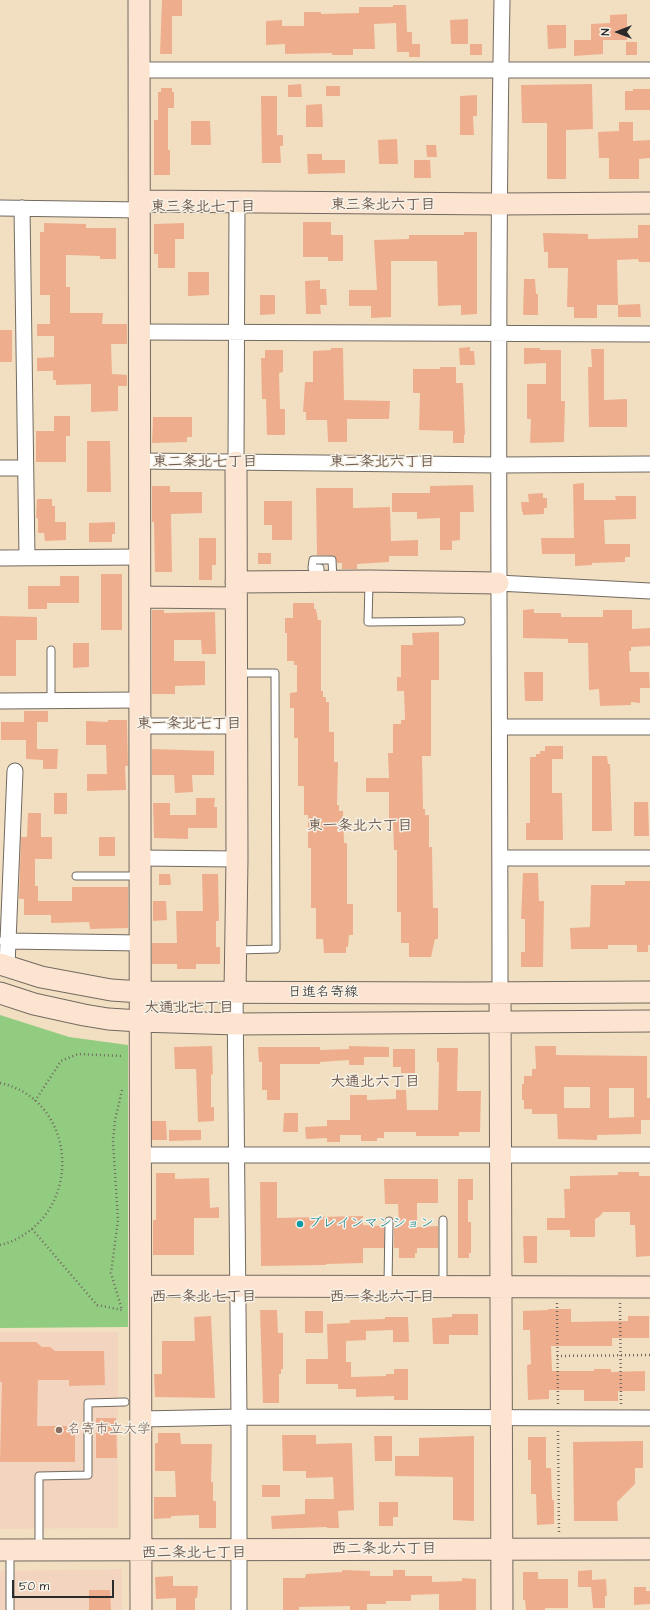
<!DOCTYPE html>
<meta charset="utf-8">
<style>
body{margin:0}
#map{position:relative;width:650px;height:1610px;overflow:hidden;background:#f2dfc1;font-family:"Architects Daughter",sans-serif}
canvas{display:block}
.north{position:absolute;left:598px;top:12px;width:40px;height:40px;-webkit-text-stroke:3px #f7f3e8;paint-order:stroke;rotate:270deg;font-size:11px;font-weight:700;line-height:16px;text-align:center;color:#2b2b2b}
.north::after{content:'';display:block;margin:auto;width:14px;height:18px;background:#2b2b2b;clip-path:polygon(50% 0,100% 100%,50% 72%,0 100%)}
.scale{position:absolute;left:12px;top:1580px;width:102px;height:18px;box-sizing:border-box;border:2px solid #2b2b2b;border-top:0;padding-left:5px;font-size:12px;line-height:14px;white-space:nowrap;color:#2b2b2b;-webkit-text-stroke:3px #f7f3e8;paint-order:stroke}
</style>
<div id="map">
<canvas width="650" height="1610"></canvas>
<div class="north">N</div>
<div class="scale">50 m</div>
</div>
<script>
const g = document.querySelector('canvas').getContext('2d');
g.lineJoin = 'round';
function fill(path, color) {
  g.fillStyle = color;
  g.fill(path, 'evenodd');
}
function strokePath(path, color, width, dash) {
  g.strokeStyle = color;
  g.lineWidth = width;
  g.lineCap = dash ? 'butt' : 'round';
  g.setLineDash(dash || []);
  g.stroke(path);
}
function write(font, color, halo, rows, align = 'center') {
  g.font = font + ' "Architects Daughter","Klee One",sans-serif';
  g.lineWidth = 3;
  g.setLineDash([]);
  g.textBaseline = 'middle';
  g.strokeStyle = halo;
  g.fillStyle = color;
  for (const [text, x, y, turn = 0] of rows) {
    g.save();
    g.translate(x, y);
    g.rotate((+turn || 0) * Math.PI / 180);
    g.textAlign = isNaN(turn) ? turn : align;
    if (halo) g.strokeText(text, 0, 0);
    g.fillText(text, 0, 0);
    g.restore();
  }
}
fill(new Path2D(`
 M0 1332H118V1528L0 1529Z
 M122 1569V1610H0V1571Z`), '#f3d4bf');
fill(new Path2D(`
 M0 1015 69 1037 128 1045V1327L0 1328Z`), '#92cc80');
fill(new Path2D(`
 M162 0H182V16H172V54H160Z
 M393 5H406L407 32H412V44H420V57H409V52H397L396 23 374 24 375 49H353V55H332V53L285 54V44L266 45V21L282 20V26H304V12H321V14L359 13V7H393Z
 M627 14V40H603V54L574 56V40H591V24L610 23V15Z
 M468 19V44H451L450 20Z
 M547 25H566V48L548 49Z
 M626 42H637V55H626Z
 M470 44H482V55H470Z
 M301 84 302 97H288V85Z
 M592 84 593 129 566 130V179H547V123H522L521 85Z
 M326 86H340V96H326Z
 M161 88H172V92H174V108H168V150H170V175H154V120H158V92H161Z
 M633 89H650V110H625V91H633Z
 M477 95V116H473L474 135H460V96Z
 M261 96H277V135H283V146H280L281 163H262Z
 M322 104 323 127H306V105Z
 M191 121H210L211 145H191Z
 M619 122H633V141L650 140V158L639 159V179H609V158H599L598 132 619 131Z
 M397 139 398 164H379L378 140Z
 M426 145H436L437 157H427Z
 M307 154H322V160H345V173L308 174Z
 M414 160H430L431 178H414Z
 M303 222H331V235H343V261H328V257H303Z
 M44 223 86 224V228H116V259H100V256L66 255V287H70V313H103L102 324H127V344H111L112 374 127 375V386H118V411L91 412V384L56 385V380H53V371H37V358L54 357V336H37V324H50V295H40V232H44Z
 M184 223V239H175V268H158V254H154V224Z
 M638 225H650V262H639L638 259 617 260 618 305H597V318H574V307H567L568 268H548V252H544L543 233 588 234V239L638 238Z
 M464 232H477V314L461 315V305L438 306 437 261H391V317L371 318V306H349V290H377L374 240 409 239V235H464Z
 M188 272H209V295L188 296Z
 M524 279H535L536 294H538V315H523Z
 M320 280V289H326L327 305H320L321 314H306L305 281Z
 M260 295H275V314L260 315Z
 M640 304 641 317H618V305Z
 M0 330H12V362H0Z
 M470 347V351H474L475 365H460L459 348Z
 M331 348H343L344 400 390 401 389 419H347V442H328L327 420H306V412H303L305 382H313V351L331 350Z
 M524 348H540V350H561V401H565L564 442 530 443 531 419H527V384H546V363L524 364Z
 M591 349H604V400L627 399V427H589L588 367H592Z
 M265 350H283V372L279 373 280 409H285V435H267L266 399H262L261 358H265Z
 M440 367H456V383H463L465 435H464V443H453V431L419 430 420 393H413V369H440Z
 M54 416H70V436H66V462H36V431H54Z
 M153 417H192V437H187V442L152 443Z
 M87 441H110L111 492H87Z
 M584 483V500H616L615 496H636V519L604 520 605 544H630V557H625V562L592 563V565L575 566V554H542L541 538H574L573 484Z
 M473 485 474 512H460V540L452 541V550H440V518L417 519V512H392V493H430V486Z
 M152 486H170V492H202V513L171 514 172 572H155L154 522H152Z
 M316 488H353V508L390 507 391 541 418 540V556H389V562L357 564V569H342V563H337L335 556 317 555Z
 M543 493V498H547V508H544V514L523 515V512H522L521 502H529L528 494Z
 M37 499H52V506H55V522H66V540L45 541 44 533H38V518H36Z
 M264 501H292V540H272V525H264Z
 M115 522V534H112V542H89V523Z
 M199 538H216V565H212V580H199Z
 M258 553H271V564H258Z
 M101 574H122V630H101Z
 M60 576H79V603H47V609H28V586H60Z
 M293 603H314V609H316L318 620H321V691H323V697H326V702H329V732H334V762H338L337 805H339V811H343L344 843H347V904H353V935H349L348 947H346V953H324L323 939H316V908H311V848H308V815H304V786H298V738H294V708H290V693L297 692V665H294V661H287V633H285V618H293Z
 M534 609V613H561V617H603V610H632V629L650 628V646L631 647V651H629L630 672H649L650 688H640V703L631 702V705L600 706 599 689 589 690 588 643H568V639L523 638V610Z
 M152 610H164V613L215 612 216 654H202L201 640H174V661H205V685L175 686V694H152Z
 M0 616 37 617V640H16V676H0Z
 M439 632V680H431V756H422L423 809H425V815H429V847H432L433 908H438V939H435L431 957H409V943H401V912H397V850H394L393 820H389V792H366V778H389L388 753H393V724H401V720H405L404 691H397V677H401V645H413L412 633Z
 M73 643H89V667L73 668Z
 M524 672H543V701H525Z
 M24 711H48V722H37V749H58L57 769H43V760L26 759V740H1V722H24Z
 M108 720H127L128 766H125L126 790 87 791V774H107L106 745H86V721L108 722Z
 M545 746H563V759H552V793H562L563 840H526V823H530V757H536V754H540V751H545Z
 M152 749 214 751V775H192L193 792 175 793 174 775H152Z
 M592 756H607L608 764H610L612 831H592Z
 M54 793H67V814H54Z
 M196 798H215L214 807H217V828H188V839L154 838 153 803H170V815H196Z
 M634 802H648L649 836H634Z
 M28 813H41V837H52V859H35V886H38V901H72V887H128V928L90 929 89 922 51 923V915H24V899H19L21 837H27Z
 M99 837H115V856H99Z
 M523 873H538L539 901H544L543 967H521V952H525V919H521Z
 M159 874H170L171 885H159Z
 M202 874H218L219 921H216V947H220V964H196V969H177V964H152V943H177L176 911H203Z
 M625 881H650V945H648V952H637V945H608V949H571L570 928 590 927 591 885H625Z
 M153 901H166L167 920 153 921Z
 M212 1046 213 1074 211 1075V1107H214V1121L198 1122 196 1069H175L174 1047Z
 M349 1046 389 1047V1057H364V1065H349V1060L320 1062V1064H280V1100H267V1090H262V1062H259L258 1047H320V1050L349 1049Z
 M535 1046H556V1055L647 1056V1098H650V1120H641V1134L597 1135V1140L558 1139 557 1114H532V1109H524V1100H522V1084H524V1076H532V1069H536ZM564 1087H590V1108H564ZM609 1088H634V1117L609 1118Z
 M437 1048H458L457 1091H481L480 1132H459V1136H416V1132H384V1138H377V1141H361V1135H340V1142H327V1138L306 1139 305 1127 327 1126V1120H350V1095H367V1100L396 1099V1090H406L407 1110H438L439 1062H437Z
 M393 1049H415V1073H401V1067H393Z
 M284 1113H298V1132H283Z
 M152 1121H166L167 1140H152Z
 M169 1130H201V1140L169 1141Z
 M618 1172H639V1176H650V1256L636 1257 635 1225H630V1212H603L600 1216 595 1219V1237H570V1230H547V1218H565L564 1189H570V1176L618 1175Z
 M156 1173H175V1179L209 1178 210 1208 219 1207V1218H194V1255H153V1220H156Z
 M384 1179H438V1203H417V1227L438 1226V1248H417V1253H415V1258H399V1248H394V1226H399L398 1204H385Z
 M458 1179H473V1200H468V1222H471V1253H469V1258H458Z
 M260 1182H277V1218L363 1216V1225L384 1226V1248H363V1263L326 1264V1265L261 1266Z
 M523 1236H537V1263H524Z
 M548 1309H571V1322L628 1321V1316H649V1338H612V1346H551L552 1371H594V1369H611V1372L645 1371V1391H618V1401H584V1390H549V1399L528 1400 527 1365 531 1364 530 1330H523V1311L548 1310Z
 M260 1310H277L278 1333H283V1369H281V1374H279V1403H263Z
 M305 1311H323V1333H305Z
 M452 1314H478V1335H449V1344H433L432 1318 452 1317Z
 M211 1316 215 1398 155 1397 154 1374H162V1341H195L194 1317Z
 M385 1317H408L409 1342H393V1330L366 1331V1340L346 1341V1362H351V1377L386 1376V1374H394V1369H408V1400H394V1396L356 1397V1389H338V1384H306V1359H328L327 1324 350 1323V1320L385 1319Z
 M0 1342H36L42 1347H50L55 1351H104L105 1385 69 1386V1380H38L37 1426H75V1462H0L2 1382H0Z
 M96 1418H116L117 1458H96Z
 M158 1433H180L181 1444H212L211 1482H213V1501H216V1528H199V1515L171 1516V1518L154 1519V1497H176L175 1471H155V1443H158Z
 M282 1435H316V1444L352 1443 354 1510 338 1511 339 1528H327V1527L272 1529 271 1516 305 1514V1499H334L333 1477 306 1478V1471H283Z
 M374 1436H392V1461H375Z
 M474 1436V1521L453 1520V1477L395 1476V1456H419V1438Z
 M528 1437H546V1468H551L552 1500H554V1524L537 1525 536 1494H531V1460H528Z
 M643 1441V1468H635V1484L617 1502 618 1521H574L573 1442Z
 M262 1485H280V1497H262Z
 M379 1502H398V1517H393V1526H379Z
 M342 1570 370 1571V1576H393V1570H405V1576H432V1582L462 1581V1578L476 1579V1610H439V1594L411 1595V1601H386V1604H367V1610H350V1606L299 1607V1610H283V1578H305L306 1574 342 1572Z
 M592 1570V1580L606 1579 607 1596H605V1608H593L591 1587H578V1571Z
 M523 1572H538V1579H568V1608H545V1610H526L525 1600H523Z
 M173 1576V1586H198L197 1598H195V1610H176V1598L156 1599 155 1577Z
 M634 1587H646V1591H650V1604L634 1605Z
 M89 1590H110L111 1610H89Z`), '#eeae8e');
const lane = new Path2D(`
 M320 580V568H312L313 560H332L333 581
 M369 583 368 622 461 621
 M51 650V700
 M237 673H275L276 949 238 950
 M76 876H138
 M443 1220V1286
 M388 1285 389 1221
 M39 1547V1476L88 1475V1403L125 1402
 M10 1610V1552`);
const street = new Path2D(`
 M140 70H650
 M0 208 141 210
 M22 208 27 558
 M140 332 650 334
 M140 461 500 465 650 464
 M236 462 237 202
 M0 468H25
 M0 558 140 557
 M498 583 650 591
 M0 701 140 700
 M140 726H236
 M501 727H650
 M141 858 237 859
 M500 858H650
 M7 941 141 943
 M7 966 15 771
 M235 992 239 1417V1610
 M500 992C500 661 496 331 502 0
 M141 1155H650
 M141 1419 239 1417 650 1418`);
const secondary = new Path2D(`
 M139 0 141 1610
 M141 201 500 204 650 203
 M236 582 369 581 498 583
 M140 597 235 598
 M0 964 41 977 111 990 141 992 467 993 650 992
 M235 992 237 859 236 462
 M500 992 502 1610
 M0 993 34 1004 84 1015 108 1019 140 1021 236 1024 650 1021
 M141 1286 650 1287
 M0 1550 650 1549`);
strokePath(lane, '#716a60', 9);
strokePath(street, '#716a60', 17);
strokePath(secondary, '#716a60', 23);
strokePath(new Path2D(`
 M0 1083C71 1098 84 1195 25 1234 18 1239 9 1243 0 1245
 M122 1090 115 1120 113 1141 118 1220 111 1273 122 1310
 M35 1101 61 1061 78 1054 122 1056V1057
 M32 1229 97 1305 122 1310V1312
 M557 1303 558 1404
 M620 1303 621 1404
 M557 1356 650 1355
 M558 1431 559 1532`), '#716a60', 2.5, [1, 3]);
strokePath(lane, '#fff', 7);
strokePath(street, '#fff', 15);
strokePath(secondary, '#fde4d1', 21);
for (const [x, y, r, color] of [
 [300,1224,4,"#0f9aa8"],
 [59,1430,4,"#8d6e63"]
]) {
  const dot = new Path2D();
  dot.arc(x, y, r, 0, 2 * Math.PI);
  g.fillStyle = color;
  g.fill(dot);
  strokePath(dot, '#f7f3e8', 1.5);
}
write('14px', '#2b2b2b', '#f7f3e8', [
 ["日進名寄線",323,993]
]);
write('14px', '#0d838f', '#f7f3e8', [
 ["ブレインマンション",308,1224]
], 'left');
write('14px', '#785e54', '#f7f3e8', [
 ["名寄市立大学",67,1430]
], 'left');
write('bold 15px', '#6f594e', '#f7f3e8', [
 ["東三条北六丁目",383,206],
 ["東三条北七丁目",203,208],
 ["東二条北七丁目",205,463],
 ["東二条北六丁目",382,463],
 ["東一条北七丁目",189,725],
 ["東一条北六丁目",360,827],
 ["大通北七丁目",189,1009],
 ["大通北六丁目",375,1083],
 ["西一条北七丁目",204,1298],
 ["西一条北六丁目",382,1298],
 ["西二条北六丁目",384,1550],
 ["西二条北七丁目",194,1554]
]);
</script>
